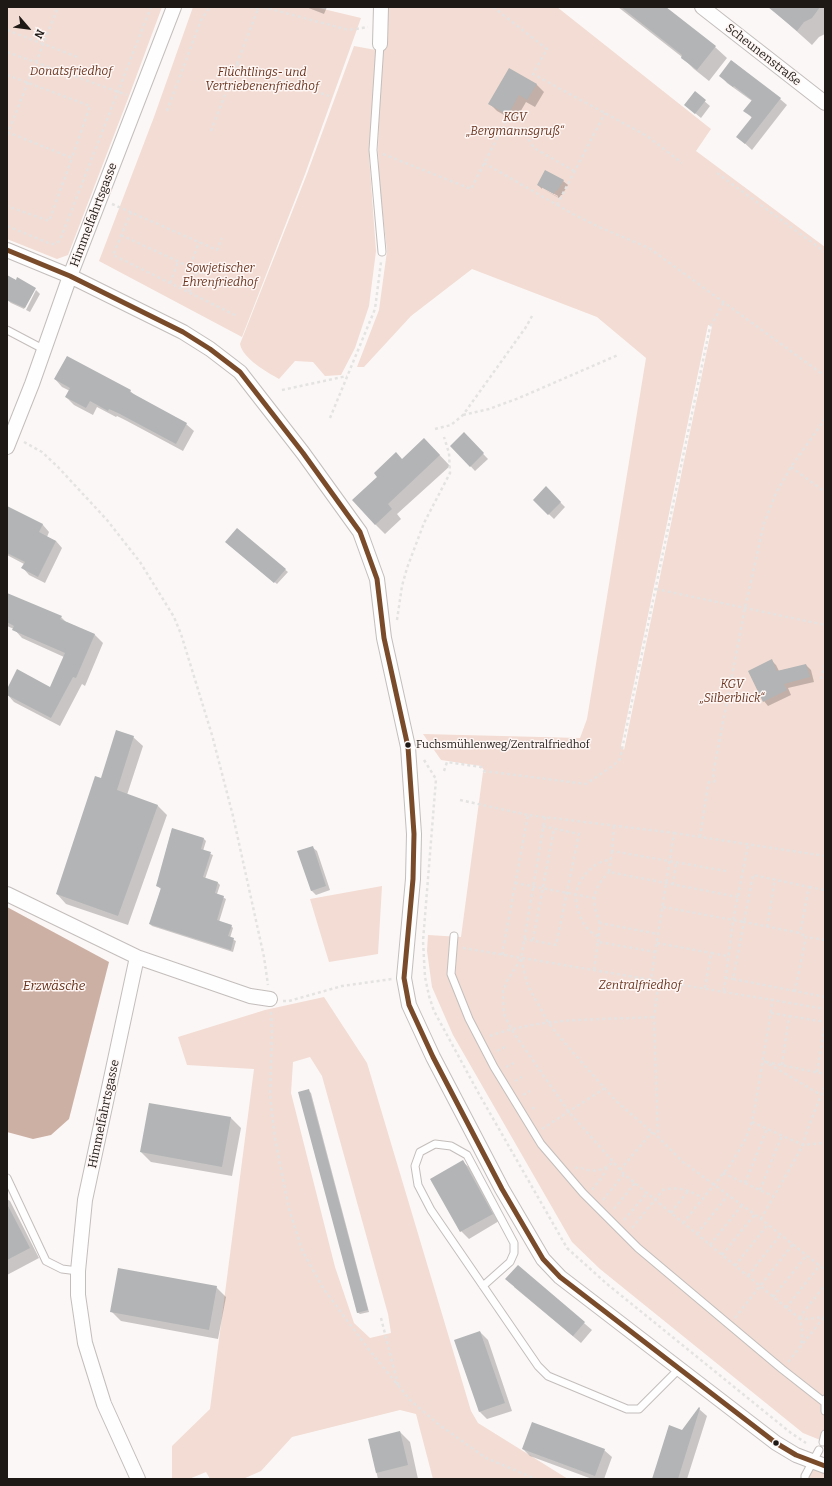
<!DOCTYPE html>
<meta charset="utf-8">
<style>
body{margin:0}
#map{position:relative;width:832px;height:1486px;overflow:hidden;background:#fbf7f6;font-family:Bitter,serif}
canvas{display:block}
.frame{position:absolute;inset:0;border:8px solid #1f1916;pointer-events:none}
.north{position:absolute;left:8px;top:8px;width:40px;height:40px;-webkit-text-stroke:3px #fdf6f4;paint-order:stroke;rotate:118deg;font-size:11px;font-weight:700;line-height:16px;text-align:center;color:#1f1916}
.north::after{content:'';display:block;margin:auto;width:14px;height:18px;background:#1f1916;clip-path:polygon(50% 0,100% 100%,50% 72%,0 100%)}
</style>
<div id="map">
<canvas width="832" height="1486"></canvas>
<div class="frame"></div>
<div class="north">N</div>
</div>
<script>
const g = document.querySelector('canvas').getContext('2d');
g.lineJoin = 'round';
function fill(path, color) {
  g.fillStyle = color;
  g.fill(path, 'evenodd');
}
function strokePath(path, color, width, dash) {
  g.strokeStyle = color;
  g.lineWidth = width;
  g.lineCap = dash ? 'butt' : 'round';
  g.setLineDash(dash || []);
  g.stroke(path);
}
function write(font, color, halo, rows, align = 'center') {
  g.font = font + ' Bitter,serif';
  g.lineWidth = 3;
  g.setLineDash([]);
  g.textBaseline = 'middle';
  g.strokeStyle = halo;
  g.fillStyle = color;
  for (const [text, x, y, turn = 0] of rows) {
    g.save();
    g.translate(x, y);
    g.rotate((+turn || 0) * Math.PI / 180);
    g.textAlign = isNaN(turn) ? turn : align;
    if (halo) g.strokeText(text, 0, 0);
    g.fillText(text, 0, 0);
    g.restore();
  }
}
fill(new Path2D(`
 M7 7H162L129 96 68 255 57 259 7 239Z
 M193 7H315L361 18 305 174 242 337 99 261 154 117Z
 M382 7H557L711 129 696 151 825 247V1442L803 1433 600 1269 572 1242 453 1035 432 987 427 951 428 935 461 937 483 772 486 773 481 766 441 760 423 734 580 738 587 719 646 358 597 317 472 269 411 316 364 367H357L379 310 387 251 379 181 378 150ZM708 325 712 326 624 750 621 746Z
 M354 46 376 50 369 156 376 251 369 306 355 348 341 375 325 376 313 362 295 361 279 379C267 372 243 359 240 344L307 174Z
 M382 886 378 954 329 962 310 899Z
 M324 997 367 1063 471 1411 478 1423 568 1479H433L416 1414 400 1410 292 1437 261 1471 243 1479H210L206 1472 189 1479H172V1446L210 1409 254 1069 187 1065 178 1037 265 1010ZM310 1057 322 1076 388 1314 391 1333 370 1338 354 1323 335 1267 291 1093 293 1062Z
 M813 1462 825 1466V1479H805Z`), '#f3dcd3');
fill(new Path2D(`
 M7 907 109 962 69 1119 51 1135 33 1139 7 1132Z`), '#cdb0a4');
fill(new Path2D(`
 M306 7H327L324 14Z
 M618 7H664L715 47 727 58 709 81 694 69 682 57Z
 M777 7H825V34L819 37 812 45 774 11Z
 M732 61 780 99 787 105 752 150 738 137 752 118 745 110 752 101 727 83 721 76Z
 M536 84 544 92 535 107 526 102 515 121 497 111 489 103Z
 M695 93 710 106 701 118 690 109Z
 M563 181 568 185 562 195H561L559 198 543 189 558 197V196L542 187V189L538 185Z
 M7 276 35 289 24 309 11 303 7 300Z
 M36 290 40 294 30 312 26 310Z
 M67 357 130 391 136 396 186 424 194 431 183 451 127 421 117 416 116 417 97 407 93 415 74 405 66 397 70 391 62 387 55 379Z
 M464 434 488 459 475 471 452 446Z
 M434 449 450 466 397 514 401 519 385 534 375 524 402 460Z
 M546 488 565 507 554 519 534 500Z
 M7 507 43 525 49 532 47 537 56 541 62 548 45 583 29 575 23 568 24 564 7 555Z
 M237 530 288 572 277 584 228 544Z
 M7 594 61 617 66 622 95 635 103 643 85 686 82 684 60 726 14 702 7 694V691L51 688 64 657 22 638 14 629 7 626Z
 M771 660 776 665 779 671 806 665 811 670 814 682 788 688 791 695 768 706 764 701Z
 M133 737 143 746 127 795 158 806 167 815 128 925 66 904 57 894 102 780Z
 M172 829 204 839 206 841 203 851 213 855 205 879 218 883 220 885 217 894 226 899 219 922 231 926 233 928 230 938 236 941 233 952 152 926 150 924 161 889 157 886Z
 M312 847 317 851 330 890 316 895 311 890Z
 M309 1091 311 1093 369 1312 360 1314 357 1312Z
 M150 1104 231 1118 241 1128 232 1176 151 1162 141 1152Z
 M463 1162 471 1169 499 1221 469 1239 461 1231 432 1179Z
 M7 1199 10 1201 39 1258 7 1275Z
 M518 1266 592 1330 581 1343 514 1287Z
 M216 1287 226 1297 218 1339 121 1321 111 1311Z
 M480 1332 488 1340 512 1411 487 1419 480 1412Z
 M699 1409 707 1416 687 1479H655Z
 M400 1432 410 1442 418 1479H378L369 1440Z
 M523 1449 604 1450 612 1457 604 1479H592L530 1456Z`), '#0003');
fill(new Path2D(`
 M621 7H666L716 46 697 70 681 58 682 55Z
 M768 7H820L812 18 804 22 797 31Z
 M731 60 781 98 745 144 736 137 752 117 743 111 752 100 734 86 733 87 719 76Z
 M509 68 537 84 527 100 519 95 508 115 488 104Z
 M695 91 706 100 695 114 684 105Z
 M545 170 564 180 557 191 556 190 554 194 537 185Z
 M7 275 16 280 17 277 36 288 25 308 7 300Z
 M67 356 131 390 130 392 187 423 176 444 118 413 109 409 108 411 90 401 86 408 65 397 70 388 54 379Z
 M464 432 484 453 470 467 450 446Z
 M424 438 440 455 388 504 392 509 375 525 352 500 377 477 374 473 396 452 402 459Z
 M546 486 561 502 548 515 533 500Z
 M7 506 43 524 39 532 56 541 38 577 21 568 25 562 7 553Z
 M237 528 286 569 274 583 225 542Z
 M7 593 62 616 60 619 95 634 76 678 73 677 51 718 7 695V689L17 669 50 687 65 653 12 630 14 626 7 622Z
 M772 659 777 671 806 664 810 677 784 684 787 690 763 702 748 671Z
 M116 730 134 736 117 790 158 805 118 916 56 894 95 776 101 778Z
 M172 828 204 838 201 849 211 852 203 877 218 882 215 893 224 896 217 920 232 925 228 936 234 938 231 950 149 924 161 888 156 886Z
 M313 846 326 886 311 891 297 851Z
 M309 1089 368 1310 357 1313 298 1092Z
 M149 1103 231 1117 222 1167 140 1152Z
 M463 1160 493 1214 460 1232 430 1179Z
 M7 1204 30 1248 7 1260Z
 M518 1265 585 1322 573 1336 505 1279Z
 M118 1268 217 1286 209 1330 110 1312Z
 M480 1331 505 1403 479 1412 454 1340Z
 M699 1407 700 1408 678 1479H652L669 1425 682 1430Z
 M532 1422 605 1449 595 1476 522 1449Z
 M400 1431 408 1465 376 1473 368 1439Z`), '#b2b4b5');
const service = new Path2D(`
 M380 44 373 150 382 252
 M7 330 45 350
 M454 936 451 974 469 1019 494 1067 541 1144 583 1193 638 1248 782 1369 824 1402
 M7 1178 46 1261 62 1269 78 1271
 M483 1286 510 1262 514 1253V1243L467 1155 451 1146 435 1144 420 1152 415 1166 418 1185 431 1210 538 1366 548 1376 627 1409H639L679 1369
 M825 1399V1411
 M823 1442 825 1434
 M805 1479V1476L819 1450`);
const minor = new Path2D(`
 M702 7 825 103
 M380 44 381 7
 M7 250 70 276 183 332 210 349 240 372 303 453 360 532 377 579 384 638 408 747 414 834 413 879 404 978 409 1005 433 1057 502 1189 543 1259 560 1277 776 1443 796 1455 825 1466
 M7 447 32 384 70 276 174 7
 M7 894 137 957 250 996 270 999
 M137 957 85 1200 78 1271V1295L85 1343 104 1404 138 1479`);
strokePath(service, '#c3bebc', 9);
strokePath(minor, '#c3bebc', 16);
strokePath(new Path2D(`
 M250 7 258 9 259 7
 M263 7 349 30 368 27
 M493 7 547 49 533 74 647 136 682 163
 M7 30 80 58
 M7 52 127 95
 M236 64 329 96
 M7 75 90 106 72 158
 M167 111 201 20 210 7
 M522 129 534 148 574 171
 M211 131 258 9
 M7 132 72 158 49 221 7 206
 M7 135 58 7
 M383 154 471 189 507 119
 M484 163 573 214 599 227 649 248 825 376
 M717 173 825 252
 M112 204 217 250 222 238
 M557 205 605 113
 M131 212 113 255 237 316
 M7 226 51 244H56L60 240 151 7
 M121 235 190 267 199 242
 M190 267 207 275
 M170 283 178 262
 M189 292 198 271
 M282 390 347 376
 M463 415 489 409 519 398 618 355
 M330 418 375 309 381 262
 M435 429 451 425 463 415 526 327 532 316
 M24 442 42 452 58 467 107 520 140 562 174 617 181 634 212 735 233 816 264 957 268 985
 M791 467 825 492
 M656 589 825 625
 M397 620 402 586 407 568 424 523 450 473 449 453 444 437
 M821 679 825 664
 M424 760 436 779 423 941 425 977 429 996 434 1011 479 1094 567 1248 607 1284 791 1433 806 1443
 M444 771 447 762 481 767 484 771 586 784 614 765 620 759 710 327 724 302
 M460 800 528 815
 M545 817 521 959 507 981 503 991 504 1014 511 1029 569 1112 625 1175 799 1318C803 1328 803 1337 800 1348
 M614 826 612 851 726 871
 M674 833 825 856
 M700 837 708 785 709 782H714L715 780 713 774 745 608 764 523 776 493 791 467 825 419
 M612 851 609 872 738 897
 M515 883 594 898
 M673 885 676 863
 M809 887 825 890
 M663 907 744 922 753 875 809 887 800 933
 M600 923C591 901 592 890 609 872
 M767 927 775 879
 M598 936C584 931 575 910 576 895 577 879 595 860 611 860
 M524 939 556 945 579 834 542 826
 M533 940 554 829
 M825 940 806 937 795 991 825 997
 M598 942 600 923 658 934
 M657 943 711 953
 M463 948 825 1009
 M502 955 528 815 674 833 651 979
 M521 959 528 986 548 1022 557 1034 616 1101 658 1137
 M594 970 598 942 656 952
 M725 978 733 979
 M659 980 654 1017 658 1137 683 1162 761 1219 825 1270
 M705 988 711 953 727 956
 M724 991 733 921 748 845
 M795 991 733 979 744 922 800 933 806 937
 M283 1001H289L342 986 392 979
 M271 1012 272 1031 270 1095 275 1139 289 1209 302 1250 323 1288 370 1351 410 1400 438 1424 486 1458 536 1479
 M771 1013 825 1022
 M490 1036C542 1017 599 1020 654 1017
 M497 1051 507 1046
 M764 1061 821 1095
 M766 1062 825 1074
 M782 1065 789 1016
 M506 1067 514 1063
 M817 1072 825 1024
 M515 1081 522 1077
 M523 1095 530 1091
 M532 1109 537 1106
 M752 1122 803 1145 825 1143
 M542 1129 605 1088
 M575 1168C580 1167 583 1169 588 1170 598 1172 607 1168 613 1162
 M620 1170 652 1132
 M723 1173 773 1196
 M745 1183 767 1129
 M592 1190 604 1174 607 1167
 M760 1190 782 1135
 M603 1200 624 1174
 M614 1209 635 1183
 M671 1213 688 1191
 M761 1219 803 1145 807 1130 825 1086
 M624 1220 647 1193
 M683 1223 731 1164 746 1138 752 1122 757 1095 773 999
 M632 1228 663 1190C676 1186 691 1190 702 1198
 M697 1234 728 1195
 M710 1245 742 1205
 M722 1255 755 1214
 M735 1266 768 1224
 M748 1276 781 1234
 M773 1297 807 1255
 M786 1308 820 1265
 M381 1318 398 1385
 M735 1318 793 1244
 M799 1318 825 1285
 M799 1318 806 1319 824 1317
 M788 1362 825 1316`), '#e4e3e2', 2.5, [3, 3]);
strokePath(service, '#fefefe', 7);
strokePath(minor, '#fefefe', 14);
strokePath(new Path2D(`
 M7 250 70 276 183 332 210 349 240 372 303 453 360 532 377 579 384 638 408 747 414 834 413 879 404 978 409 1005 433 1057 502 1189 543 1259 560 1277 776 1443 796 1455 825 1466`), '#7a4b2a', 5);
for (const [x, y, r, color] of [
 [408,745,3.5,"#1f1916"],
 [776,1443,3.5,"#1f1916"]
]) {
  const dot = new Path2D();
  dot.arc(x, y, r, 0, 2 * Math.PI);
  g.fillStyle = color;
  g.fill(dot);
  strokePath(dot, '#fdf6f4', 1.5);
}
write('11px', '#1f1916', '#fdf6f4', [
 ["Fuchsmühlenweg/Zentralfriedhof",416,745]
], 'left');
write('12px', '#1f1916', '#fdf6f4', [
 ["Scheunenstraße",763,55,38],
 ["Himmelfahrtsgasse",94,215,-69],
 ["Himmelfahrtsgasse",104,1114,-78]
]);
write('italic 12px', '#6b351f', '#fdf6f4', [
 ["Donatsfriedhof",71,72],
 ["Flüchtlings- und",262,73],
 ["Vertriebenenfriedhof",262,87],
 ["KGV",515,118],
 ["„Bergmannsgruß“",515,132],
 ["Sowjetischer",220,269],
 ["Ehrenfriedhof",220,283],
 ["KGV",732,685],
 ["„Silberblick“",732,699],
 ["Zentralfriedhof",640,986]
]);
write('italic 13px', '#642f18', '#fdf6f4', [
 ["Erzwäsche",54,986]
]);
</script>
